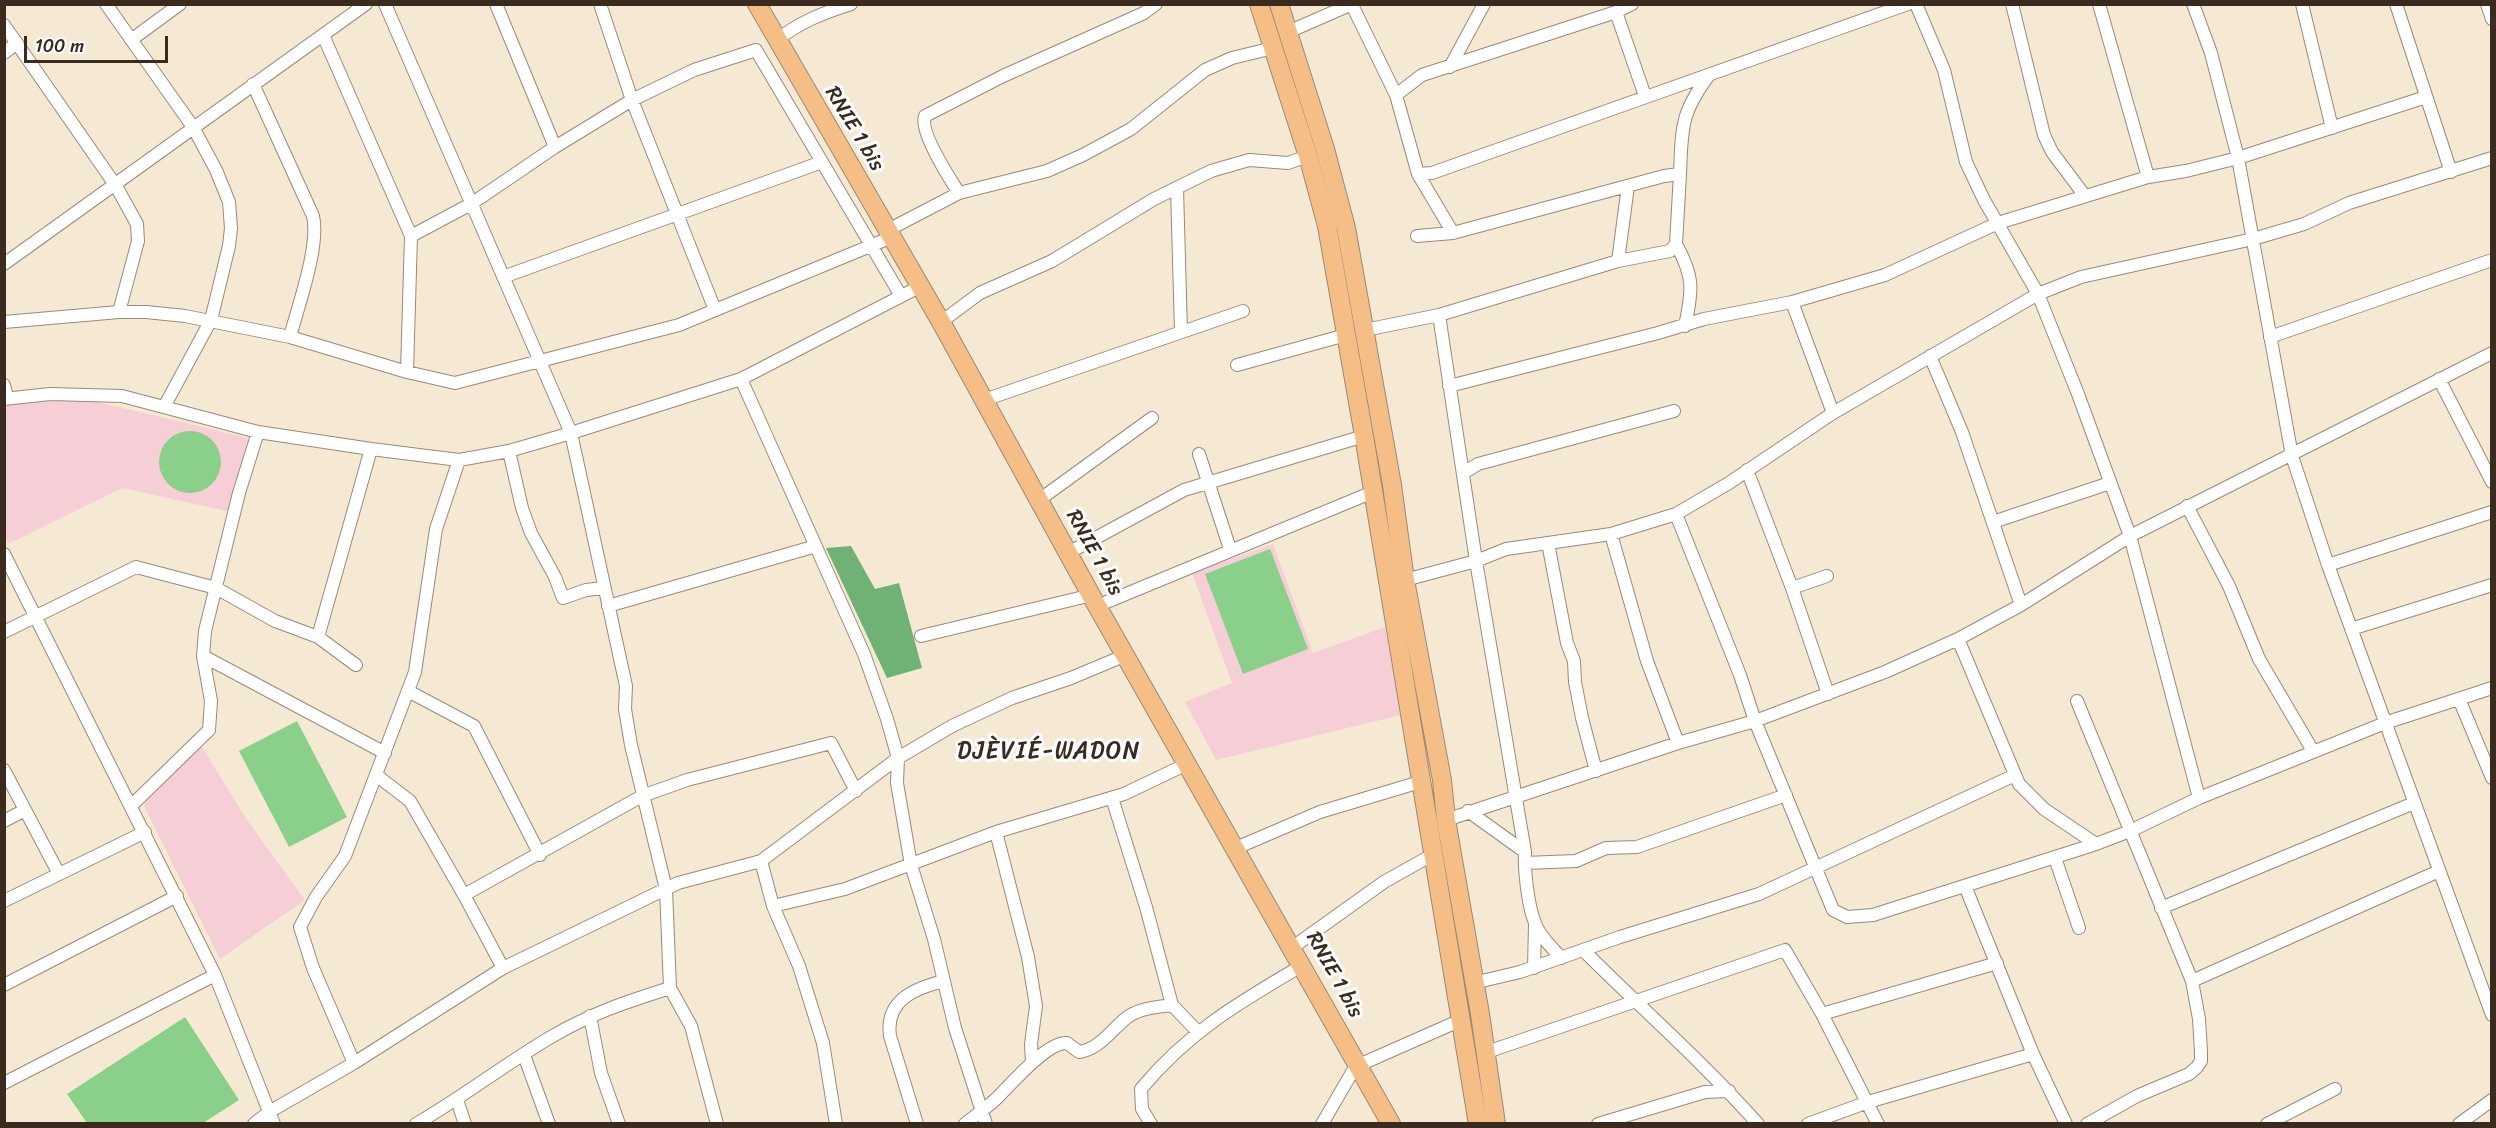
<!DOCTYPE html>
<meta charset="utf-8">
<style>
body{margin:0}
#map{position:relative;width:2496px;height:1128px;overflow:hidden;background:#f5e9d4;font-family:Sriracha,sans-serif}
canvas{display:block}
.frame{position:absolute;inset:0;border:6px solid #3b2a1e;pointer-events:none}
.scale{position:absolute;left:24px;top:36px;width:144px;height:27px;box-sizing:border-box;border:3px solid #3b2a1e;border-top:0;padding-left:8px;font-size:18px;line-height:21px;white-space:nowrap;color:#3b2a1e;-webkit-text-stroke:4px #fff;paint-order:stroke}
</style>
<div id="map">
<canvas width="2496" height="1128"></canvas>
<div class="frame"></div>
<div class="scale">100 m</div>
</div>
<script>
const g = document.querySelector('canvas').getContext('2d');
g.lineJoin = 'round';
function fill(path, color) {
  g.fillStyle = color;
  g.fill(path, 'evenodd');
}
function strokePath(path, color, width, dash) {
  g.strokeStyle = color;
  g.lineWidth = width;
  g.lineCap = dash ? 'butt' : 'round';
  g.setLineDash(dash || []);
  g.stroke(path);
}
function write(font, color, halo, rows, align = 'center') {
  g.font = font + ' Sriracha,sans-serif';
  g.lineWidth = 6;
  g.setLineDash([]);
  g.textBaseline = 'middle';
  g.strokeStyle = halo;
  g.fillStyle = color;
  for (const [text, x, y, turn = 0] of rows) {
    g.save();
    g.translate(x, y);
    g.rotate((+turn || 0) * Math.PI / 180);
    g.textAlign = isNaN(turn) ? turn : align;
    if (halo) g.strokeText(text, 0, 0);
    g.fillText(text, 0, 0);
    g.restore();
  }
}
fill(new Path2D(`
 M90 400 248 438 231 512 122 488 8 544 5 537V405L10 403Z
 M1273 544 1313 653 1385 627 1401 715 1216 760 1185 702 1232 683 1192 573Z
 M202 747 247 820 305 900 220 959 144 806 147 795Z`), '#f6cfd6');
fill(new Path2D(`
 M159 462a31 31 0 1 1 62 0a31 31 0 1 1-62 0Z
 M1270 549 1308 649 1243 674 1205 574Z
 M297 721 347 817 289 847 239 751Z
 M185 1017 239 1100 203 1123H87L67 1094Z`), '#8bd08a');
fill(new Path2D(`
 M851 546 875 589 899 583 922 668 887 678 826 548Z`), '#70b276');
const street = new Path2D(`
 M106 4 193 127 216 170 229 202 231 228 229 246 211 320 164 407
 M385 4 571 433 626 686 625 709 631 745 666 889 670 988 691 1026 717 1124
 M496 4 555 147
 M600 4 632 100 715 310
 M1916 4 1944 70 1966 162 1984 200 2038 294 2078 394 2130 536 2199 798
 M2012 4 2044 135 2052 152 2085 196
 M2099 4 2148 177
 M2193 4 2211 53 2238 158 2292 456 2328 565 2492 1015
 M2302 4 2332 128
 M2396 4 2451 172
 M2487 4 2492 19
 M1352 5 1396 95 1418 174 1453 233
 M1616 12 1645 96
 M4 25 116 186 137 224 138 241 119 312
 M1288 32 1352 4
 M323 35 411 236 407 372
 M131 40 180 4
 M776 41C799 22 823 13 851 4
 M4 53 17 43
 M1450 67 1484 4
 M253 84 313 216C320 246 298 306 290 337
 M1396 95 1422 75 1616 12 1632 4
 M1418 174 1432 173 1908 4
 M1177 188 1181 332
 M959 193C950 179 919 131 925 116L1003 76 1144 13 1156 4
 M888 230 959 193 1047 171 1083 155 1131 129 1205 70 1232 58 1273 48
 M411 236 471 204 555 147 632 100 694 70 756 50 901 296
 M1417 236 1453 233 1664 176 1680 174C1682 128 1680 114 1709 75
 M1676 244C1694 277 1693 289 1685 326
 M1618 261 1628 186
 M4 264 366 4
 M503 277 822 162
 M1792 302 1885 275 1998 223 2148 177 2186 171 2238 158 2426 97
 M1439 315 1618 261 1670 251 1676 244 1680 174
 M4 322 119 312H146L185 316 290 337 407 372 455 383 679 325 892 237
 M941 322 980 293 1052 261 1154 199 1211 171 1249 160 1288 163 1308 156
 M1365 330 1439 315 1476 561 1525 852C1524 870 1528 906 1535 923 1539 936 1553 948 1561 958
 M2270 337 2492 260
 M1930 356 1962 432 2021 605
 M1237 365 1346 335
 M741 379 864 654 887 719 898 758 897 783 911 865 934 939 955 1028 986 1124
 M2439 379 2492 482
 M4 385 7 397
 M1449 386 1658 333 1704 319 1792 302 1833 413
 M4 399 50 394 122 396 258 432 371 449 459 460 509 451 571 433 741 379 919 287
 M984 400 1243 311
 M509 451 522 508 531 533 555 577 563 598 586 590 604 588
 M1199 454 1230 549
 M1747 470 1792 588 1828 694
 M1463 473 1478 464 1674 411
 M1039 500 1152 418
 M2187 506 2229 586 2259 659 2313 751
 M1676 514 1740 675 1755 721 1833 910 1847 917 1873 915 2096 844 2130 831 2199 798 2385 723 2492 688
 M1993 522 2110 483
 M1611 534 1647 661 1678 743
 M1548 543 1567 643 1574 661 1575 682 1582 718 1596 771
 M1068 553 1184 490 1364 436
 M4 554 215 975 274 1124
 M2328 565 2492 512
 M1405 580 1476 561 1506 549 1611 534 1676 514 1729 483 1833 413 2038 294 2081 277 2253 239 2304 224 2349 203 2492 158
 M1792 588 1827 576
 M608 606 816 546
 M1097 606 1373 492
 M2351 629 2492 585
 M4 632 136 567 216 588 275 621 318 637 356 665
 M921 636 1092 595
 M318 637 371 449
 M1958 639 2019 784 2044 809 2096 844
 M203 656 385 753
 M408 691 474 726 540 855
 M2459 699 2492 778
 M2077 701 2192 981 2199 1019 2201 1052V1061L2197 1067 2189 1074 2137 1096 2087 1124
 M4 770 59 874
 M376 775 410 801 464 895 503 968
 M1112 798 1146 907 1172 1005 1198 1032
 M131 806 209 730 211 701 203 656 205 631 239 493 258 432
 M1468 811 1525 852
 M1446 820 1678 743 1755 721 1885 672 1958 639 2021 605 2130 536 2492 353
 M4 821 25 810
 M996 832 1028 957 1036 1006 1031 1044 1032 1061
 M1236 848 1320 812 1420 782
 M2055 858 2079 928
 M761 861 773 906 799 966 823 1043 836 1124
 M1525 863 1576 861 1606 848 1637 847 1786 795
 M1965 886 2033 1054 2066 1124
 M464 895 642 796 687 780 831 743 856 791
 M4 901 145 832
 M773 906 845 889 996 832 1124 794 1189 763
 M2161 908 2414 803
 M1293 947 1384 882 1432 855
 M1583 950C1641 1008 1703 1062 1758 1124
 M1534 968 1535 925
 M2192 981 2439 871
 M1473 983 1520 972 1620 937 1759 894 2015 775
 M4 985 177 896
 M1822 1014 1997 963
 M590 1016 601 1073 619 1124
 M1484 1053 1785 950 1822 1014 1878 1124
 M524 1055 549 1124
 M354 1063 313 968 300 927 316 897 345 856 415 672 436 529 459 460
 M4 1083 215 975
 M457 1100 465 1124
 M254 1124 269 1112 354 1063 503 968 678 883 761 861 898 758 952 726 1012 698 1071 678 1126 655
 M416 1124C463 1097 505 1064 551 1037 592 1013 626 1002 670 988
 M917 1124 890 1036C885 1000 915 988 944 981
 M965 1124C976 1115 988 1107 998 1097 1012 1083 1048 1041 1067 1043L1079 1052C1101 1049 1113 1027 1129 1016 1141 1008 1158 1007 1172 1005
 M1151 1124 1142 1109 1141 1089C1189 1031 1240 1002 1303 965
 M1322 1124 1354 1069 1359 1065 1461 1020
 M1598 1124 1705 1092 1729 1091
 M1808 1124 1868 1102 2033 1054
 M2267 1124 2335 1089
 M2459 1124 2492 1100`);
const primary = new Path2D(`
 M757 4 941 322 1097 606 1391 1124
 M1259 4 1308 156 1327 226 1364 436 1478 1124
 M1279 4 1325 149 1346 228 1392 485 1405 580 1442 780 1446 820 1480 1014 1496 1124`);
strokePath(street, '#988a79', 14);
strokePath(primary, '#988a79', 20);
strokePath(street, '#fff', 12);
strokePath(primary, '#f6be87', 18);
write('21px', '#3b2a1e', '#fff', [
 ["RNIE 1 bis",854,129,59],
 ["RNIE 1 bis",1094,553,61],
 ["RNIE 1 bis",1334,975,61]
]);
g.letterSpacing = '1.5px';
write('24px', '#3b2a1e', '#fff', [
 ["DJÈVIÉ-WADON",1049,752]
]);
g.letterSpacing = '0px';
</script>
